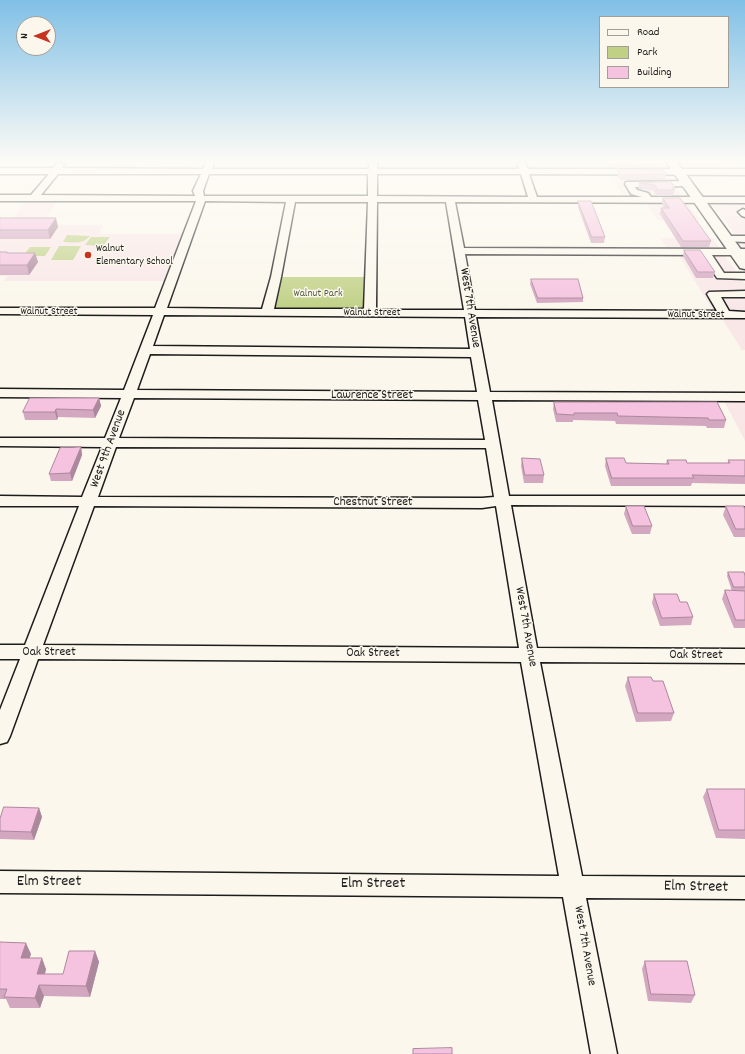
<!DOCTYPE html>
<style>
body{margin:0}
#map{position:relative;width:745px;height:1054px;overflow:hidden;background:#fbf7ec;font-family:Dekko,sans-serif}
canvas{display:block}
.legend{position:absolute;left:599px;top:16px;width:130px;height:72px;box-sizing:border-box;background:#fbf7ec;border:1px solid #a29f99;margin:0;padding:5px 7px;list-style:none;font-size:12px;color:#1c1c1c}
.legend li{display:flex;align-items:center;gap:8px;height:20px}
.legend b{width:20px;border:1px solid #a29f99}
.north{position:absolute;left:16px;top:16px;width:40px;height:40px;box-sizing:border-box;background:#fbf7ec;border:1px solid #a29f99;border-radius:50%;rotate:270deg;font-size:11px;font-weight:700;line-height:16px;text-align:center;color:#1c1c1c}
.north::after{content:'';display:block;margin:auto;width:14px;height:18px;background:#c8321e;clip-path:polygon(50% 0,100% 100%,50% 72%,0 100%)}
</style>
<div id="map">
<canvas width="745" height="1054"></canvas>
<ul class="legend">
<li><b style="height:5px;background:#fbf7ec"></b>Road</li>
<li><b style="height:11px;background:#c0d186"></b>Park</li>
<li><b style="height:11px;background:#f5c2df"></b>Building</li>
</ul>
<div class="north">N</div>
</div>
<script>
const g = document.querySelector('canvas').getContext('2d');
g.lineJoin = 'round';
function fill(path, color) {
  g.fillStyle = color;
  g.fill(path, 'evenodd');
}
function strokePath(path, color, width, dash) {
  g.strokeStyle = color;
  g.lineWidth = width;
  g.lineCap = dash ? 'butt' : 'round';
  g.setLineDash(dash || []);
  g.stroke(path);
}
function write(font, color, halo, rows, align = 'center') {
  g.font = font + ' Dekko,sans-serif';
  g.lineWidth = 3;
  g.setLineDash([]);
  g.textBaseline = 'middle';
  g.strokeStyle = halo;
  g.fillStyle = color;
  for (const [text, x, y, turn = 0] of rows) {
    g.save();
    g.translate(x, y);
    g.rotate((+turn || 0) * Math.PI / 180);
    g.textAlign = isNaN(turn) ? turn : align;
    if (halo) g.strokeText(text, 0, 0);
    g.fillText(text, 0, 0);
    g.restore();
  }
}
fill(new Path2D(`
 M604 162H661L683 196 681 197H623Z
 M680 162H723L730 171H686Z
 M27 200H58L42 225H103L99 234H184L167 281H4L7 276H0V224H8Z
 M646 202 686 203 689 205 700 220H657Z
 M745 202V248L712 204V203Z
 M660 238H713L719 247 717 249 668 250Z
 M678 254 721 255 725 256 745 284V312H714Z
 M721 317 745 318V350H742Z
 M724 401H745V441Z`), '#f9e7e8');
fill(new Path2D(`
 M67 235 90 236C82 245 74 242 63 242Z
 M91 237H110L103 246 85 245Z
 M59 246H81L73 260H51Z
 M30 247H51L45 256H23Z
 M277 277H365V308L363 310H270Z`), '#c0d186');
const minor = new Path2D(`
 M60 162 64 165 62 168 203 169 206 162H214L212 169H369V162H377V169H519L517 162H525L528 169H745V175L529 174 537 197H642L631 194 625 184 626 182 686 181 690 184 689 186 635 187 637 190 648 193 651 197H745V203L455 202 464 248 745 249V255H712L724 273H745V279L717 278 702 255 465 254 475 310 717 311 707 294 709 292 745 291V297H721L729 311 745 312V318L476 317 490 392 745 393V401L492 400 509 496H745V506L511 505 537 648 745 649V663L540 662 582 876 745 877V899L586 898 617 1054H591L563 897 0 893V871L559 876 521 662 38 659 10 736 7 742 0 744V710L20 659H0V645H25L79 506H0V496L82 497 102 447 0 446V438H105L121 398 0 397V389L124 390 153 315 0 314V308H155L196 201H0V195H31L49 174H0V168H53L57 163ZM58 174H201L193 191 195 196 41 195ZM209 174H368V196H204L203 191ZM377 174H521L528 197 377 196ZM205 201 286 202 271 277 262 309 167 308ZM295 202H368L364 309H274L281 277ZM377 202H446L464 310H376ZM164 315 465 317 470 349 153 346ZM150 354 471 357 477 392 137 390ZM134 398 478 400 485 440 119 438ZM116 447 486 448 494 497 482 498 98 497ZM94 506 482 508 496 506 519 648 43 645Z
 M743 209 745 210V217L742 216 738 212Z
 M726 236H745V242L722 241 721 239Z`);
const major = new Path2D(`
 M666 162H677L745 255V269L740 268Z`);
strokePath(minor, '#1c1c1c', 3);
strokePath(major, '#1c1c1c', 3);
fill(minor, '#fbf7ec');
fill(major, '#fbf7ec');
fill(new Path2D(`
 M610 162H657L656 167 613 168Z
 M618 170 666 174 665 180H620L618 176Z
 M639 183 675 188 674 194H673L672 196H656L654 191 638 188Z
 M663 198 711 241 709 247H681L660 214 661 208H664L662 204Z
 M578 201 605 237 604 243H591L578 207Z
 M0 218 58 227 50 239H0Z
 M684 250 715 272 713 278H696L683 256Z
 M0 252 8 253H35L38 262 29 275H0Z
 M531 279 583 298V302L537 303 530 284Z
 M99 398 101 406 95 418 58 417 57 420H25L23 412Z
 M554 402H717L726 420 724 428H707L706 426 616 424 615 421 573 420V422H556L553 409Z
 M81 447 82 455 72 481H51L49 474Z
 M522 458 544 475 543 483H524L521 466Z
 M606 458 626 463 666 464 667 460 687 463H728V460H745V484L692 483 691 486H611L605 466Z
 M626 506 652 526 650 534H632L624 514Z
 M726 506 745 508V537H734L723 515Z
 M728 572 745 576V628H734L722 599 725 590 732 591 727 576Z
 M654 594 680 602 693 617 691 625 660 626 652 603Z
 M628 677 653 681 674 713 671 721 636 722 625 686Z
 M707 789H745V839L716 838 703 797Z
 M39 808 42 817 34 840 0 839V819Z
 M0 942 31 954 29 958 46 969 45 974H63L95 951 99 962 90 997 44 996 40 1008H10L6 999H0Z
 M645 961 695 995 691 1003 648 1001 642 969Z`), '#d3a7c0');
fill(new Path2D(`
 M56 218 58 227 50 239 48 230Z
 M35 253 38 262 29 275 27 265Z
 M99 398 101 406 95 418 93 410Z
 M56 409 58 417 57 420 55 412Z
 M81 447 82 455 72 481 70 473Z
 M39 808 42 817 34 840 31 832Z
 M26 943 31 954 26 969 21 958Z
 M95 951 99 962 90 997 86 986Z
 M42 958 46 969 42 985 37 974Z
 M39 985 44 996 40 1008 35 998Z`), '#ac889c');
const building = new Path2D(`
 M618 170H663L666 174 621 175Z
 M671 182 675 188H672L674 190H658L655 185 639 183Z
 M663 198H680L711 241H683L661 208H669Z
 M578 201H591L605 237H592Z
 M0 218H56L48 230H0Z
 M684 250H700L715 272H698Z
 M0 252H7V253H35L27 265H0Z
 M531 279H578L583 298H538Z
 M30 398H99L93 410 56 409 55 412H23Z
 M554 402H717L726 420H709L708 418 618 416 617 413H574V415L557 414Z
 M81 447 70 473 49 474 60 448Z
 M522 458 540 459 544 475H525Z
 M606 458H624L626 463 669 464 667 460H686L687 463H730L728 460H745V476L692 475 694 478H612Z
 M626 506H644L652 526H633Z
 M726 506H744V508H745V529H736Z
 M728 572H744L745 576V587H734Z
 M725 590 745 591V620H736Z
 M654 594H677L680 602H687L693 617 662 618Z
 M628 677H651L653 681H663L674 713H638Z
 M707 789H745V830H719Z
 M4 807 39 808 31 832 0 831V819Z
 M0 942 26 943 21 958H42L37 974H63L69 951H95L86 986 39 985 35 998 4 997 7 989H0Z
 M645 961H687L695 995 651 994Z
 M452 1048V1054H413V1049Z`);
fill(building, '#f5c2df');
strokePath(building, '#ac889c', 1);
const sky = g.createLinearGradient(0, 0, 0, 310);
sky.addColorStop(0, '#80c0e6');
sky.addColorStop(0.52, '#fdfbf6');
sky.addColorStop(1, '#fdfbf600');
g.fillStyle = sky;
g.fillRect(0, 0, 745, 310);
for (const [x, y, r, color] of [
 [88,255,4,"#c8321e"]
]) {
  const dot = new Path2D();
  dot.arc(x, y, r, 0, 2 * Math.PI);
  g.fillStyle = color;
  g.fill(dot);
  strokePath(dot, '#fbf7ec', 1.5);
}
write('11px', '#1c1c1c', '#fbf7ec', [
 ["Walnut",96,249],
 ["Elementary School",96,262]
], 'left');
write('11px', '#555b41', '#fbf7ec', [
 ["Walnut Park",318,294]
]);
write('11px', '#1c1c1c', '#fbf7ec', [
 ["Walnut Street",49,312],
 ["Walnut Street",372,313],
 ["Walnut Street",696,315]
]);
write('13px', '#1c1c1c', '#fbf7ec', [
 ["West 7th Avenue",469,308,81],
 ["Lawrence Street",372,396],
 ["West 9th Avenue",109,449,-70],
 ["Chestnut Street",373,503],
 ["West 7th Avenue",525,627,80],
 ["Oak Street",49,653],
 ["Oak Street",373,654],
 ["Oak Street",696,656],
 ["West 7th Avenue",584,946,80]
]);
write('16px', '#1c1c1c', '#fbf7ec', [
 ["Elm Street",49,883],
 ["Elm Street",373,885],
 ["Elm Street",696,888,1]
]);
</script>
